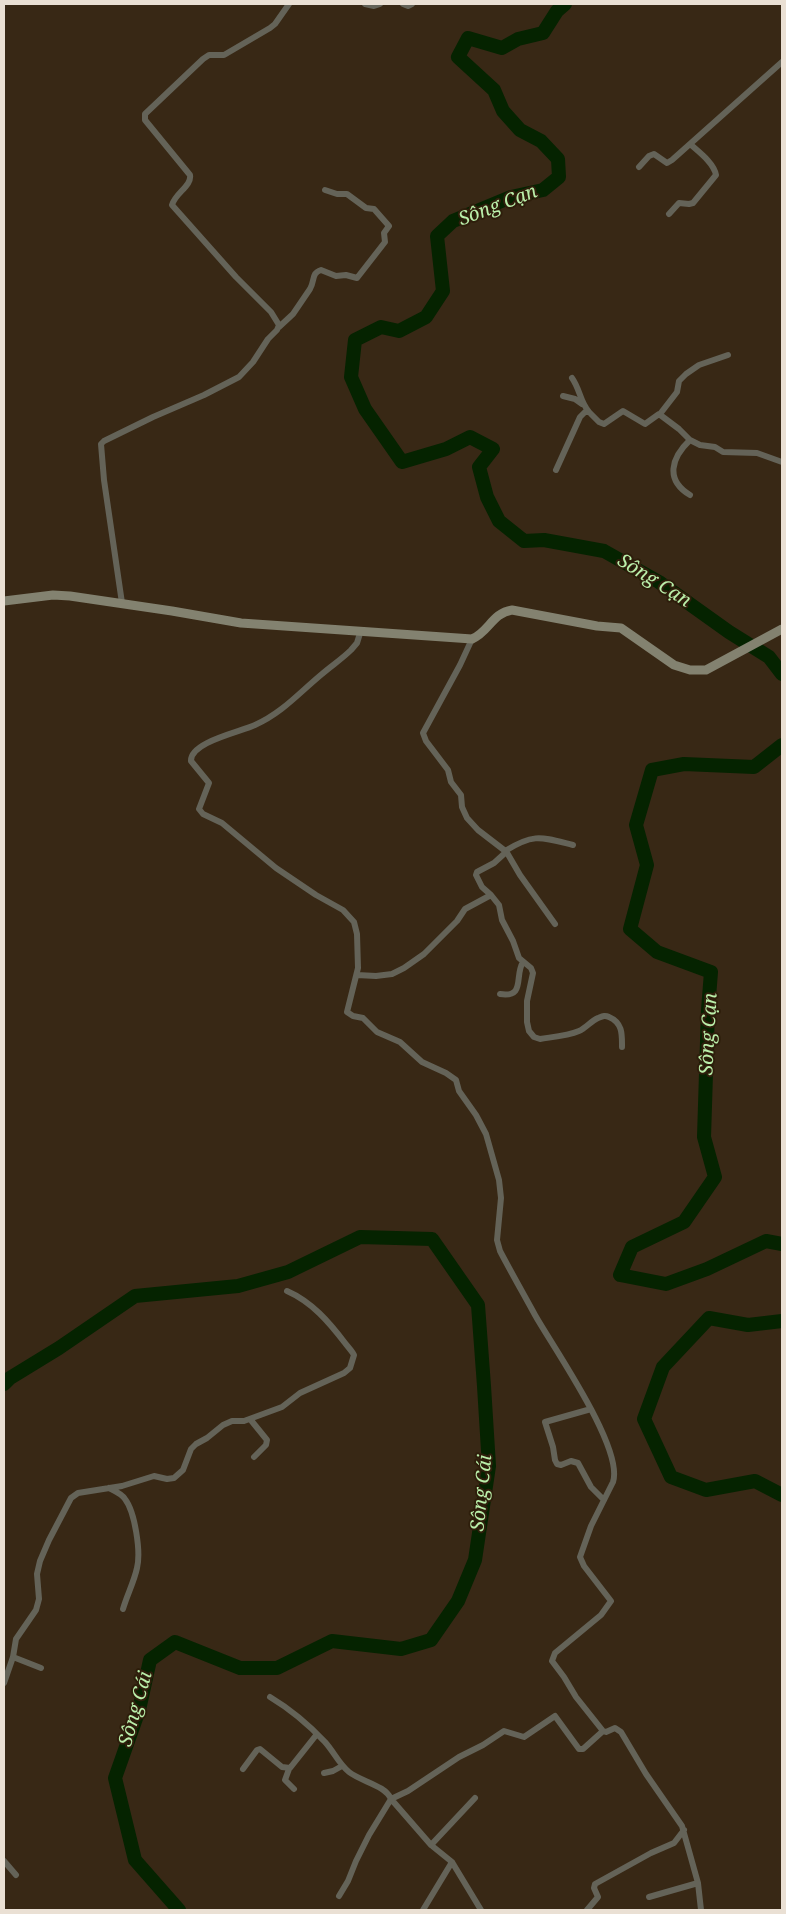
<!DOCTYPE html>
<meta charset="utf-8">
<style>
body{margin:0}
#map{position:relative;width:786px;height:1914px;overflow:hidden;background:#382815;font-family:"Noto Serif",serif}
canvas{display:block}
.frame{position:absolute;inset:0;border:5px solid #eae0d4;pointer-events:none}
</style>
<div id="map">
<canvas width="786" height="1914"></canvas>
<div class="frame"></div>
</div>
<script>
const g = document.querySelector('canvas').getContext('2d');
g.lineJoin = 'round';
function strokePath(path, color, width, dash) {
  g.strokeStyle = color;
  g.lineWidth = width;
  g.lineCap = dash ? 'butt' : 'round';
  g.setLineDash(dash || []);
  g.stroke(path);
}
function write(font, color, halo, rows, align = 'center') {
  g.font = font + ' "Noto Serif",serif';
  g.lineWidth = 4;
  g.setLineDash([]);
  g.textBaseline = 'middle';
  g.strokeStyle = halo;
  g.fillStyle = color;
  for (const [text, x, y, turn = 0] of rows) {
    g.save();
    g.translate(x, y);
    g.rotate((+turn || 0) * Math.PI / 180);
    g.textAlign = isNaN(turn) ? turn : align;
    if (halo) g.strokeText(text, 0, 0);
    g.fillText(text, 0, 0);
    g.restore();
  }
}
strokePath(new Path2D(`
 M565 4 557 11 543 33 518 39 502 48 468 38 458 57 494 90 503 111 520 130 541 141 558 159 559 177 543 190 511 197 453 221 437 236 443 291 426 317 399 331 381 327 355 340 351 377 365 409 402 462 446 449 470 437 493 449 479 467 487 497 499 521 524 541 544 540 604 551 659 582 729 632 769 657 782 674
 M782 745 754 767 684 764 652 770 636 825 647 865 630 929 657 952 711 972 708 1010 704 1137 715 1177 684 1222 632 1247 620 1275 666 1284 707 1269 766 1241 782 1244
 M782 1321 748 1325 709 1318 663 1367 644 1419 671 1477 706 1490 755 1481 782 1495
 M4 1384 10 1378 59 1348 135 1296 238 1286 288 1272 360 1237 432 1239 478 1305 484 1386 489 1466 475 1560 458 1601 431 1640 401 1649 332 1641 277 1668H240L175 1642 150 1660 139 1710 115 1778 135 1860 179 1910`), '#052300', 14);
strokePath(new Path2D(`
 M365 4 374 6 380 4
 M403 4 408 6 412 4
 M639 167 649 156 654 154 667 163 672 160 782 62
 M669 214 679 203 689 204 693 203 716 175C714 163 699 152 690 144
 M279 327 293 314 310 289C315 281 311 273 321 270L336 276 346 275 357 278 385 242 384 233 389 226 374 209 366 208 347 194H337L325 190
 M572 378C580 389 580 402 589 412
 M563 396 575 399 582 404
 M660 414 677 392 679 381 686 374 699 365 728 355
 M690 440C671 458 665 480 690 495
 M556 470 580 417 585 412H589L599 422 604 424 623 411 645 424 659 414 679 429 690 440 700 445 715 447 723 452 757 453 782 462
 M122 603 104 480 101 444 104 441 153 417 204 395 239 377 253 362 268 339 277 330 279 325 271 312 236 277 172 205C175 193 192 186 190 175L145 120V114L203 59 209 55H224L270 28 275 24 289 4
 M361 630 357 643 351 650C342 659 331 666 322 674 299 693 282 713 255 725 240 732 190 742 191 761L209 783 199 809 203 814 222 823 276 868 316 895 343 910 354 922 357 934 358 968 347 1012 353 1016 363 1018 377 1032 400 1042 422 1062 446 1073 456 1080 459 1091 476 1115 486 1134 499 1180 501 1198 497 1240 500 1251C511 1272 523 1293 535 1315 553 1347 624 1448 613 1482L591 1526 580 1557 584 1566 611 1601 601 1615 555 1653 552 1661 564 1677 576 1697 603 1731 606 1732 615 1728 621 1732 646 1774 682 1826 698 1883 701 1910
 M505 851C534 833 541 837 573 845
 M506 851 520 875 555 924
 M491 895 499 905 502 920 513 941 519 958 531 968 533 973 527 1001V1022L529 1031 534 1037 540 1039C552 1037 567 1036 579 1031 586 1028 591 1021 598 1018 603 1016 605 1015 609 1017 623 1023 622 1035 622 1047
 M357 975 376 976 392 974 404 968 424 954 457 921 465 909 491 895 482 887 476 875 477 872 494 863 505 853 504 850 478 830 467 818 462 807 461 795 451 782 448 770 426 741 423 733 460 665 472 639
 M500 994C526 998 514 976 523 962
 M591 1409 545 1422 553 1447 555 1460 557 1464 561 1465 571 1461 578 1463 591 1487 604 1500
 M250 1419 267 1440 266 1445 254 1457
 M109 1488C115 1491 122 1494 125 1499 135 1512 141 1552 137 1568 134 1582 127 1595 123 1609
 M13 1657 41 1668
 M4 1683 13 1657 16 1639 36 1610 39 1599 37 1574 40 1561 49 1540 71 1498 78 1493 122 1486 154 1476 167 1479 174 1478 183 1470 191 1449 196 1444 207 1438 223 1425 232 1421H244L282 1407 300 1393 344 1373 350 1368 354 1355C352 1351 348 1347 345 1343 329 1322 312 1302 287 1291
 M270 1697C290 1709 309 1725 325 1742 334 1752 339 1764 349 1772 362 1782 385 1785 391 1799L431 1845 452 1862 481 1910
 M243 1769 257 1750 260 1749 282 1767 290 1768 317 1734
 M289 1769 285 1780 294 1789
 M324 1773 333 1771 342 1766
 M431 1845 475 1798
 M4 1861 16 1875
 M339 1896 348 1881 356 1861 369 1835 391 1799 408 1791 459 1757 483 1745 504 1731 524 1737 555 1716 579 1749H583L603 1731
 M649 1897 698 1883
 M423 1910 452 1862
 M587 1910 598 1897 594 1888 595 1884 651 1853 674 1843 684 1830`), '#646358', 6);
strokePath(new Path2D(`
 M4 601 53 595 70 596 172 611 241 623 472 639C489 632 492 613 512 610L597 626 621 628 674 665 690 670H706L782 629`), '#838270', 9);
write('italic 19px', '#baefaa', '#2e1e0b', [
 ["Sông Cạn",498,206,-21],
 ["Sông Cạn",654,581,32],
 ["Sông Cạn",709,1034,-87],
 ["Sông Cái",482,1493,-84],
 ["Sông Cái",136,1709,-74]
]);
</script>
